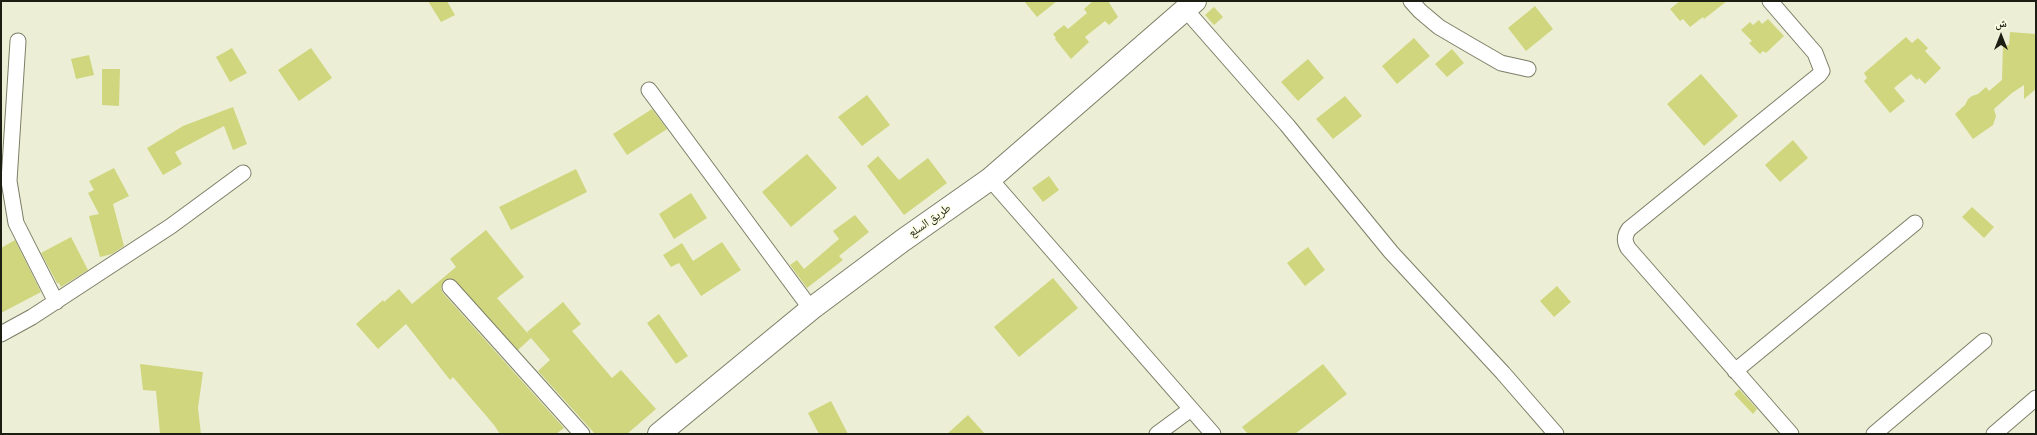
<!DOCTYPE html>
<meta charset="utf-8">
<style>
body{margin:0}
#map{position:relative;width:2037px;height:435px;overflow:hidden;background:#ecefd5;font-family:"Sofia Sans Condensed","Noto Naskh Arabic",sans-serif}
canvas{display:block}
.frame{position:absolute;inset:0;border:2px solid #1c1d13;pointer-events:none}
.north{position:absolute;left:1981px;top:16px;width:40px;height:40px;-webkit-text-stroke:3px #fafde2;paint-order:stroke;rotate:0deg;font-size:11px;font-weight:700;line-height:16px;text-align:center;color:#1c1d13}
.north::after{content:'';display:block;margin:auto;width:14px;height:18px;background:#1c1d13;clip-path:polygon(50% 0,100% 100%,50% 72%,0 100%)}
</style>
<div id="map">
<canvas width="2037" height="435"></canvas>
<div class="frame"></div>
<div class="north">ش</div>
</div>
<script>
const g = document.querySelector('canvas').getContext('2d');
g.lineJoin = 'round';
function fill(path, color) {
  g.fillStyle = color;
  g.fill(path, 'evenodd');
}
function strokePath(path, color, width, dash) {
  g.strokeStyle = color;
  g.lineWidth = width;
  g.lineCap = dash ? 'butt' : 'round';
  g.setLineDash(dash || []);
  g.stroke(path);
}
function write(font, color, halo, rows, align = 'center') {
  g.font = font + ' "Sofia Sans Condensed","Noto Naskh Arabic",sans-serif';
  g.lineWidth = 3;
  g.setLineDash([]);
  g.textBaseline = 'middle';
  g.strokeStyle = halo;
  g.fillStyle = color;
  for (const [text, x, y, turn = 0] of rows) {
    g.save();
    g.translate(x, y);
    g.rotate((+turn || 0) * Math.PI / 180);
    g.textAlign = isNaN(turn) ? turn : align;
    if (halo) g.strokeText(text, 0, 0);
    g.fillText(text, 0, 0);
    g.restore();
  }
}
fill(new Path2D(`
 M428 1H447L455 15 441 22Z
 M1024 1H1057L1037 17Z
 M1093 1H1108L1118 17 1109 25 1105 21 1085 37 1089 42 1071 59 1055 39 1056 38 1053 34 1064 25 1068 29 1087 13 1084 9Z
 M1680 1H1727L1704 19 1703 17 1690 27 1683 19 1680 21 1670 9Z
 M1535 6 1553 29 1526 51 1508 28Z
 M1214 7 1223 17 1214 25 1205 15Z
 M1768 19 1784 36 1766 53 1763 51 1760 54 1749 43 1752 41 1741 30 1750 22 1753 25 1759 20 1762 24Z
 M2010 32 2036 34V89L2024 99V85L2012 93 1994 109 1996 116 1993 125 1973 139 1955 114 1965 105 1968 99 1972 96 1978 94 1986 87 1989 91 2002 80 2003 45H2009Z
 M1906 37 1912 43 1918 38 1928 48 1925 51 1941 68 1925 84 1919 78 1917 80 1911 74 1894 88 1905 101 1890 113 1864 81 1867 78 1864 73Z
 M1414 38 1430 56 1397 84 1382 66Z
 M232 48 247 73 230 82 216 57Z
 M311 48 332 78 299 101 278 70Z
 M1452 49 1464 63 1447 77 1435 64Z
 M89 55 94 75 76 79 71 59Z
 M1308 59 1324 78 1298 101 1281 82Z
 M102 69H120L119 106 102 105Z
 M1701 74 1738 116 1704 146 1667 104Z
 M867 95 890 125 862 146 838 117Z
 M1345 96 1362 116 1333 139 1316 119Z
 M233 107 247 144 233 150 224 126 175 152 182 164 163 175 147 148 183 126Z
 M652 109 667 129 627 155 613 134Z
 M1793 140 1808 158 1780 182 1765 165Z
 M807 154 837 188 791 227 762 192Z
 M878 156 899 180 928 158 947 183 904 215 867 166Z
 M114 168 129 196 113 204 124 246 112 254 100 257 89 216 99 214 88 193 94 190 89 181Z
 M576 169 587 192 511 230 499 207Z
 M1049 176 1059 190 1043 202 1032 188Z
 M691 193 707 218 674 239 659 214Z
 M1972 207 1994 227 1984 238 1962 217Z
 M855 215 869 232 839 256 843 260 807 288 790 265 797 260 804 269 839 239 833 231Z
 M486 230 524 277 497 298 530 336 527 332 563 302 581 324 572 331 612 378 621 370 656 409 627 434H595L538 371 550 360 531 338 518 350 453 279 444 281 441 288 443 293 564 428 556 434H500L494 425 453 377 450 380 406 324 378 349 356 324 383 300 384 302 399 289 412 304 456 267 450 259Z
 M71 237 88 270 61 287 59 283H57L41 253Z
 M15 240 41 292 1 313V248Z
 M722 242 741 270 701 296 679 263 671 267 663 255 682 243 693 261Z
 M1308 247 1325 270 1305 286 1287 263Z
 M1053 278 1078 308 1019 357 994 327Z
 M1557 286 1571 302 1554 317 1540 301Z
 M659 314 688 356 676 364 647 323Z
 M140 364 203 372 198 408 201 434H160L156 391 143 390Z
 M1323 364 1347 394 1295 434H1248L1242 427Z
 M1739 389 1757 409 1753 414 1734 394Z
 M831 401 848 434H819L808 413Z
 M968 415 985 434H947Z`), '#d0d67e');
const street = new Path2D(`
 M1411 1 1420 11 1439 27 1468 44 1501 63 1528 69
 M1770 1 1815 53 1822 71 1819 75 1629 229C1624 236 1624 241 1628 248L1791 434
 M1185 9 1287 125 1391 252 1503 373 1556 434
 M18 41 9 181 16 223 56 302
 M649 90 811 309
 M990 179 1213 434
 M450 287 582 434
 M1 334 32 317 171 226 243 173
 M1735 371 1915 223
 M1157 434 1191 409
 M1874 434 1984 341
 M1994 434 2036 398`);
const secondary = new Path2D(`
 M659 434 811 309 902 241 990 179 1195 1`);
strokePath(street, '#7c7e66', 17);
strokePath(secondary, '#7c7e66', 24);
strokePath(street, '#fff', 15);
strokePath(secondary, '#fff', 22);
write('12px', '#1c1d13', '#fafde2', [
 ["طريق السلع",930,221,-35]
]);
</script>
